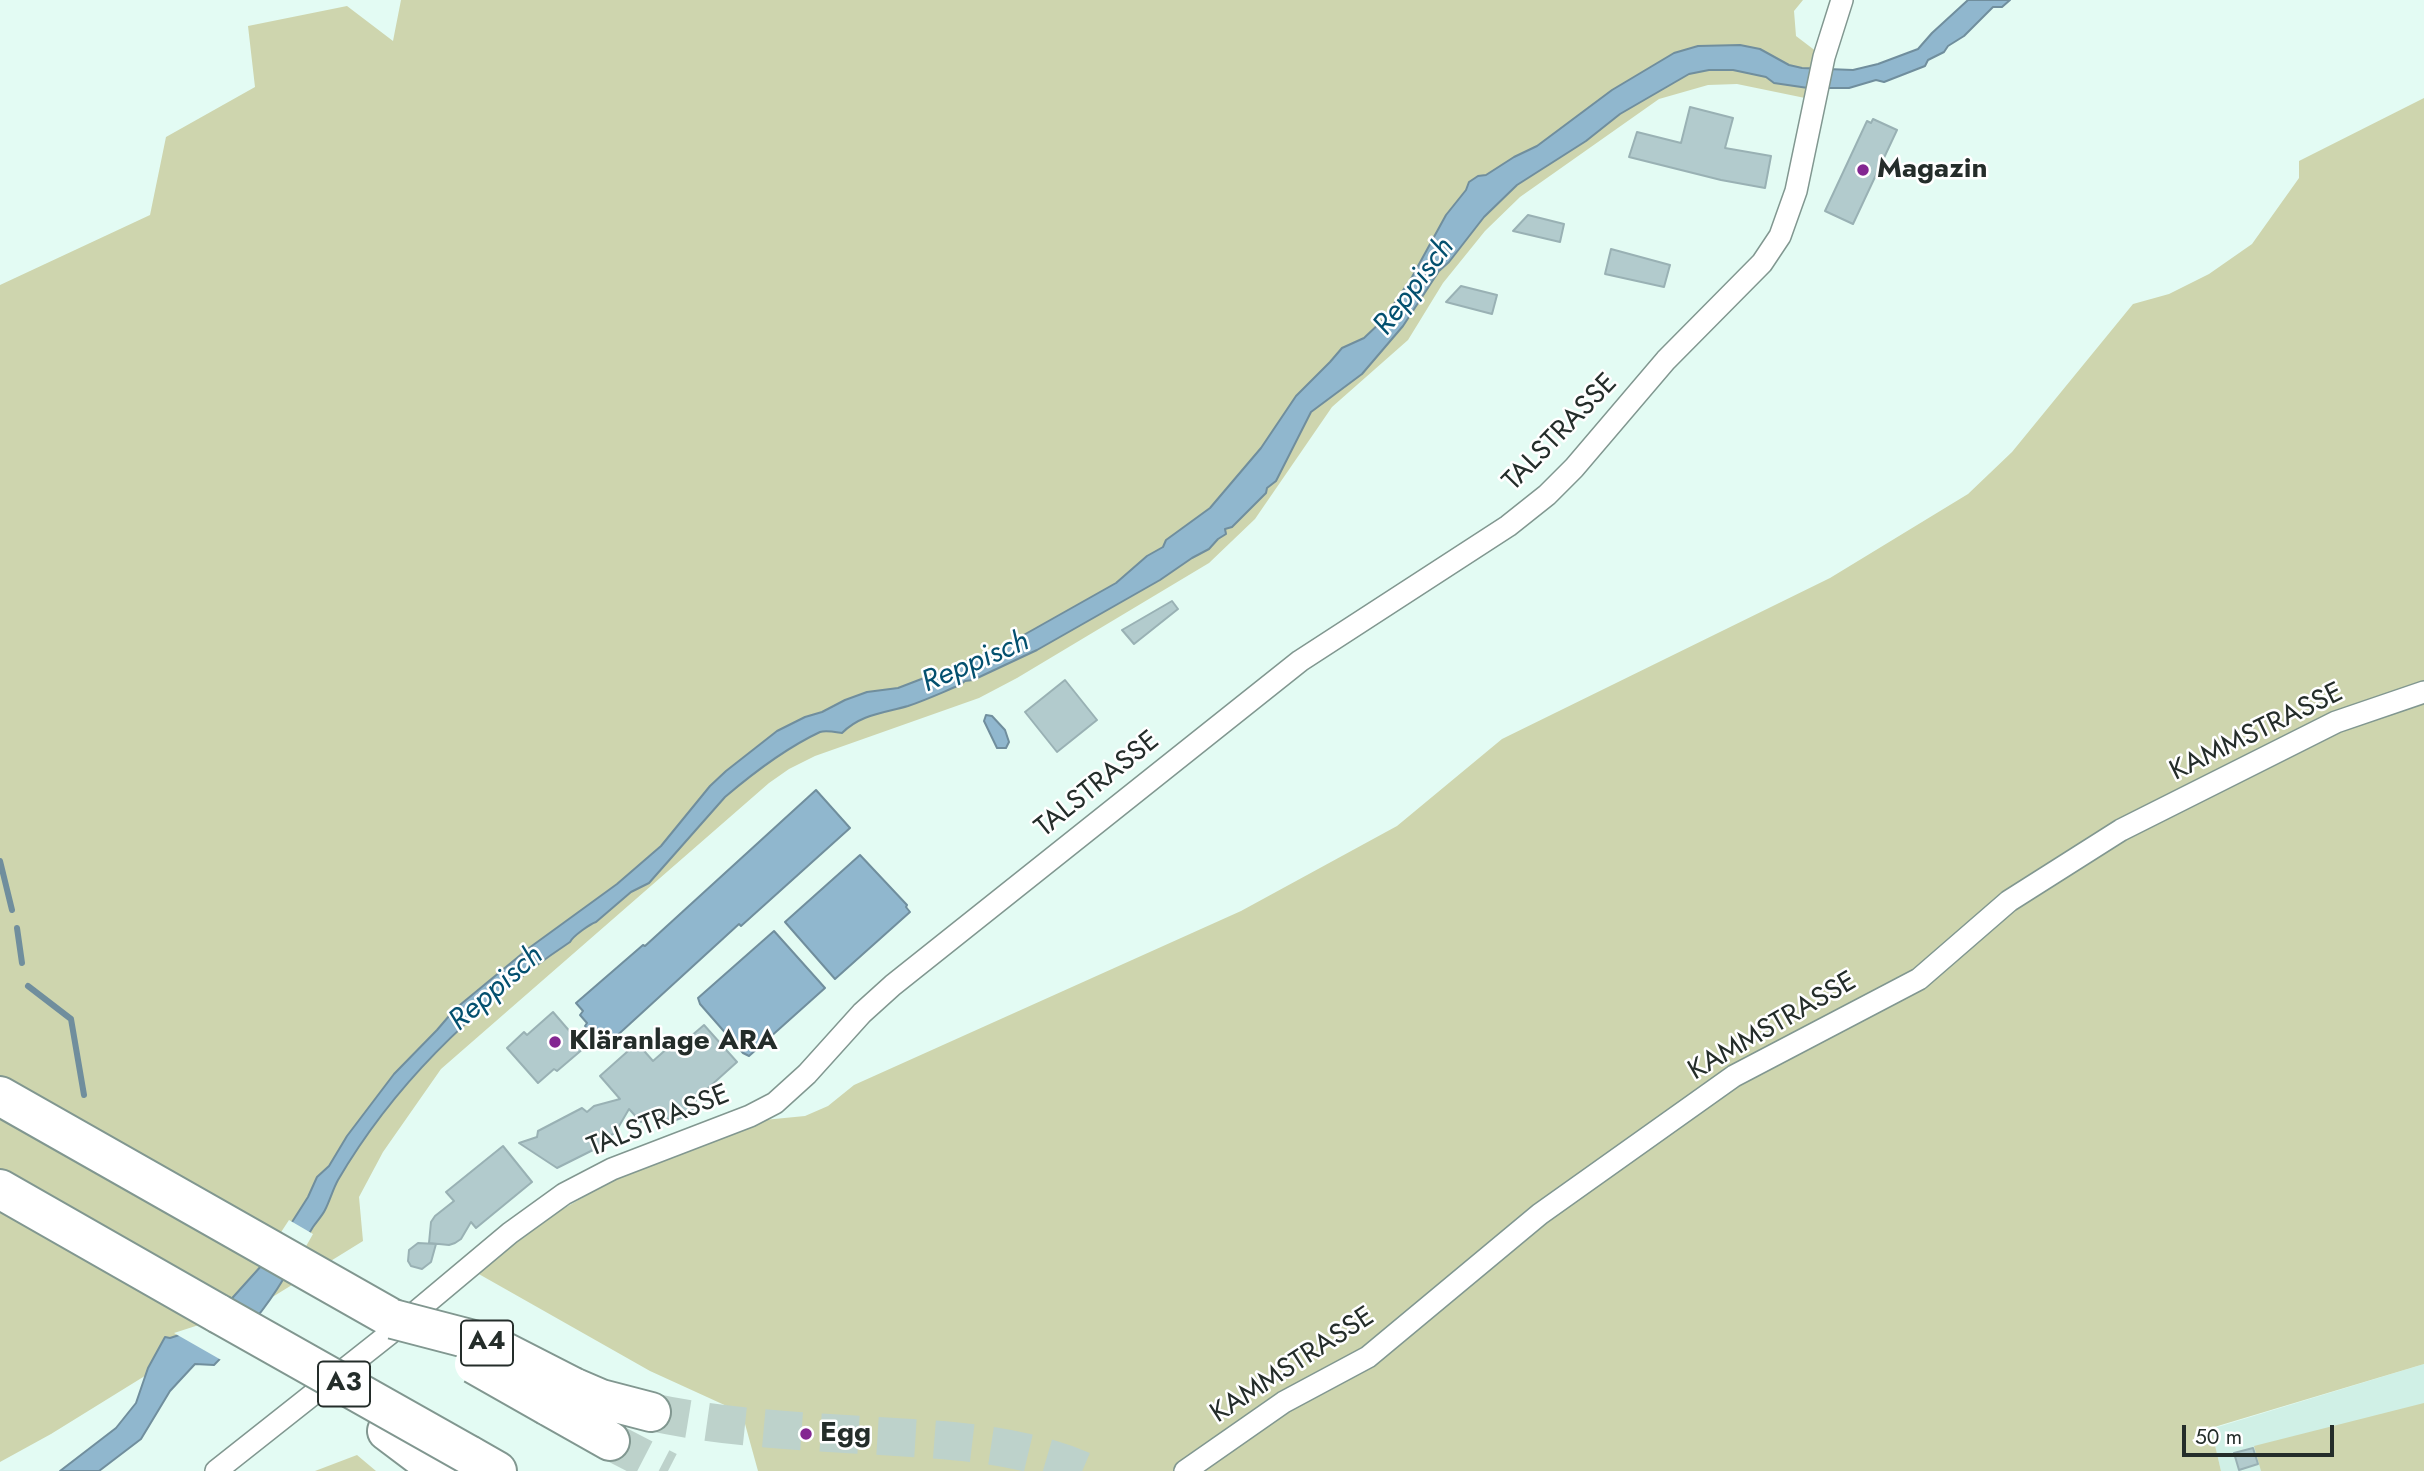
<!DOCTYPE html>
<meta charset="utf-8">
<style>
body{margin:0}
#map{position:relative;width:2424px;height:1471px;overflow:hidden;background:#e3fbf3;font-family:Jost,sans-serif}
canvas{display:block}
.scale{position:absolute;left:2182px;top:1425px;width:152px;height:32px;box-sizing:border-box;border:4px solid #242d2a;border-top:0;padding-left:9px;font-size:21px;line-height:24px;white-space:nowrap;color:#242d2a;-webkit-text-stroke:5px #fff;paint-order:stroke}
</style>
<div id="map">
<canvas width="2424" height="1471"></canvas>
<div class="scale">50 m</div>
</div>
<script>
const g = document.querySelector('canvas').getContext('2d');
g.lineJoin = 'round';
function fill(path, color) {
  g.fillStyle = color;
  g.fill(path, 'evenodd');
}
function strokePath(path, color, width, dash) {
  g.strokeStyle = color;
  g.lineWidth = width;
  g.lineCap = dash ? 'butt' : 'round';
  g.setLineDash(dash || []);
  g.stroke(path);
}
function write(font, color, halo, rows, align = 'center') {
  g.font = font + ' Jost,sans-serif';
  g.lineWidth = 5;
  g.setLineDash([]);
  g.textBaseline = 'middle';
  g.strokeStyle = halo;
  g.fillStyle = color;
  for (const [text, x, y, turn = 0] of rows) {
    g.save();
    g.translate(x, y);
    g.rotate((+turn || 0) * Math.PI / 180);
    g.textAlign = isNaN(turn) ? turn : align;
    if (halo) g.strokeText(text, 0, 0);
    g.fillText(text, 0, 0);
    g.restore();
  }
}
fill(new Path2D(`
 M2424 1364V1471H2221L2211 1429Z`), '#d0f0e6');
fill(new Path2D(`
 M401 0H1803L1794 11 1796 36 1817 52 1805 98 1737 84 1708 85 1659 99 1520 197 1485 231 1443 283 1408 340 1332 407 1255 519 1209 563 1017 678 979 698 815 756 789 769 769 783 441 1069 383 1152 359 1197 363 1241 51 1434 0 1462V285L150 215 166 137 255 87 248 26 347 6 393 41Z
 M2424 98V1364L2211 1428 2221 1471H758L742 1413 650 1371 477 1273 551 1216 616 1178 764 1120 805 1116 828 1106 854 1085 1241 911 1397 826 1502 739 1830 578 1968 494 2012 452 2133 304 2169 294 2209 274 2252 244 2299 178V161Z
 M2424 1403V1471H2261L2254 1446Z
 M357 1455 376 1471H315Z`), '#ced5ae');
const water = new Path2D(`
 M1968 0H2010L2002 7H1993L1964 36 1948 46 1944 52 1928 60 1925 66 1884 82 1876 80 1849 88H1808L1774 83 1766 77 1733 70H1709L1689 74 1620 114 1586 141 1517 185 1484 217 1449 262 1439 271 1403 326 1362 374 1311 412 1276 481 1267 488 1266 493 1232 527 1225 529 1226 534 1218 539 1209 549 1192 558 1160 580 1037 650 973 680 965 681 960 685C943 692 926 700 908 706 884 713 861 714 842 733 835 732 826 730 820 732 788 747 752 774 725 797L649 883 631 892 596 922C590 924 573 936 570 942 476 1005 396 1081 338 1180 333 1189 330 1200 325 1210 322 1216 317 1221 313 1227 303 1243 294 1261 284 1278 265 1310 240 1339 214 1365L195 1364 170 1391 141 1439 99 1471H60L116 1428 136 1403 148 1368 165 1337 170 1338 207 1326 271 1255 308 1197 317 1177 329 1166 347 1136 394 1074 437 1030 455 1009 529 948 617 884 661 846 710 786 726 771 777 731 805 717 822 712 845 700 867 692 898 688 997 650 1116 583 1147 556 1163 547 1166 540 1210 508 1261 448 1296 396 1330 362 1342 348 1364 338 1383 320 1412 277 1446 215 1466 190 1469 182 1478 176 1486 175 1514 157 1537 146 1612 90 1674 53 1698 46 1740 45 1760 49 1789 65 1802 68 1853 70 1878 64 1918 49 1932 33Z
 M986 715 992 716 1005 730 1009 742 1006 748H997L984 721Z
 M816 790 850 828 741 926 739 924 610 1042 603 1034 599 1037 592 1029 589 1031 585 1026 587 1023 580 1015 583 1011 576 1003 643 945 645 946Z
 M860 855 907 905 906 907 910 912 835 979 785 922Z
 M774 931 825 988 749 1056 743 1053 700 1004 698 998Z`);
fill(water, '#90b7ce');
strokePath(water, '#708e9d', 2);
fill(new Path2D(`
 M289 1220 313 1234 288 1278 268 1252Z
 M205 1323 242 1341 223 1361 174 1333Z`), '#e3fbf3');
strokePath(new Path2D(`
 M0 861 12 910
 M17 928 22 963
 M28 986 71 1019 84 1095`), '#708e9d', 6);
const building = new Path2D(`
 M1690 107 1733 118 1725 148 1771 156 1765 188 1721 180 1629 157 1637 132 1681 143Z
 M1873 119 1897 130 1853 224 1825 211 1867 121 1871 123Z
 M1528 215 1564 224 1560 242 1513 231Z
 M1611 249 1670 265 1664 287 1605 274Z
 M1461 286 1497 295 1492 314 1446 302Z
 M1172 601 1178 609 1134 644 1122 630Z
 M1065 680 1097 720 1057 752 1025 712Z
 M553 1012 584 1048 557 1071 554 1069 538 1083 507 1048 524 1032 527 1035Z
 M704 1025 737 1062 697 1098 692 1111 687 1116 673 1121 652 1113 641 1122 629 1109 615 1133 601 1140V1146L557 1168 519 1143 537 1137 538 1131 582 1108 587 1112 594 1106 620 1099 600 1076 637 1043 653 1061 678 1039 682 1044Z
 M503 1146 532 1182 476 1228 471 1222 461 1239 455 1243 449 1245 429 1243 431 1222 435 1216 454 1201 446 1192Z
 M418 1243 436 1244 431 1262 422 1269 411 1266 408 1261 409 1250Z
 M2253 1448 2258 1464 2239 1470 2234 1453Z`);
fill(building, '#b2cbcd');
strokePath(building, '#99b1b4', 2);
strokePath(new Path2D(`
 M651 1412C721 1427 792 1431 864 1435 939 1440 1014 1441 1084 1471
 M610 1441 668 1471`), '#bdd2cb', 38, [38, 19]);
const minor = new Path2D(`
 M216 1471 393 1331 510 1233 564 1194 612 1169 750 1116 775 1103 807 1074 862 1013 893 985 1300 661 1508 526 1547 495 1574 468 1666 360 1762 263 1780 236 1796 191 1824 57 1842 0
 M1185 1471 1284 1402 1368 1357 1540 1214 1734 1076 1919 979 2009 901 2121 830 2336 722 2424 692`);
const motorway = new Path2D(`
 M0 1096 393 1319
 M0 1189 219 1314
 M573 1387 601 1399 651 1412
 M548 1406 610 1441
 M387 1431 440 1471
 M469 1455 497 1471`);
strokePath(minor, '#819790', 24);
strokePath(motorway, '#819790', 42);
strokePath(minor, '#fff', 21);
strokePath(motorway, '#fff', 38);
const motorwayBridge = new Path2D(`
 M219 1314 469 1455
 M393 1319 489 1344 573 1387
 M474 1364 548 1406`);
strokePath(motorwayBridge, '#819790', 42, []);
strokePath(motorwayBridge, '#fff', 38);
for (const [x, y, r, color] of [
 [1863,170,7,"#832691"],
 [555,1042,7,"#832691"],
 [806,1434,7,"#832691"]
]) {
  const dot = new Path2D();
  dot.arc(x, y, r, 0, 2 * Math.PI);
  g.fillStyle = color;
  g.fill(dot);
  strokePath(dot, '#fff', 2.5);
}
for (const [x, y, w] of [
 [487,1343,52],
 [344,1384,52]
]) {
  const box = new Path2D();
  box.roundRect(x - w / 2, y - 22.5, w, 45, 5);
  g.fillStyle = '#fff';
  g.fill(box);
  strokePath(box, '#242d2a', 2);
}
write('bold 26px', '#242d2a', null, [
 ["A4",487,1343],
 ["A3",344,1384]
]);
write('bold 28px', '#242d2a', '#fff', [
 ["Magazin",1877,170],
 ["Kläranlage ARA",569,1042],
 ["Egg",820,1434]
], 'left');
write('28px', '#242d2a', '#fff', [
 ["TALSTRASSE",1561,433,-46],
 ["KAMMSTRASSE",2257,733,-26],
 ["TALSTRASSE",1098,785,-39],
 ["KAMMSTRASSE",1773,1027,-30],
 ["TALSTRASSE",659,1122,-22],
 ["KAMMSTRASSE",1293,1366,-33]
]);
write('italic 30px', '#03506f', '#fff', [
 ["Reppisch",1415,287,-53],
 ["Reppisch",976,663,-23],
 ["Reppisch",497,989,-41]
]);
</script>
